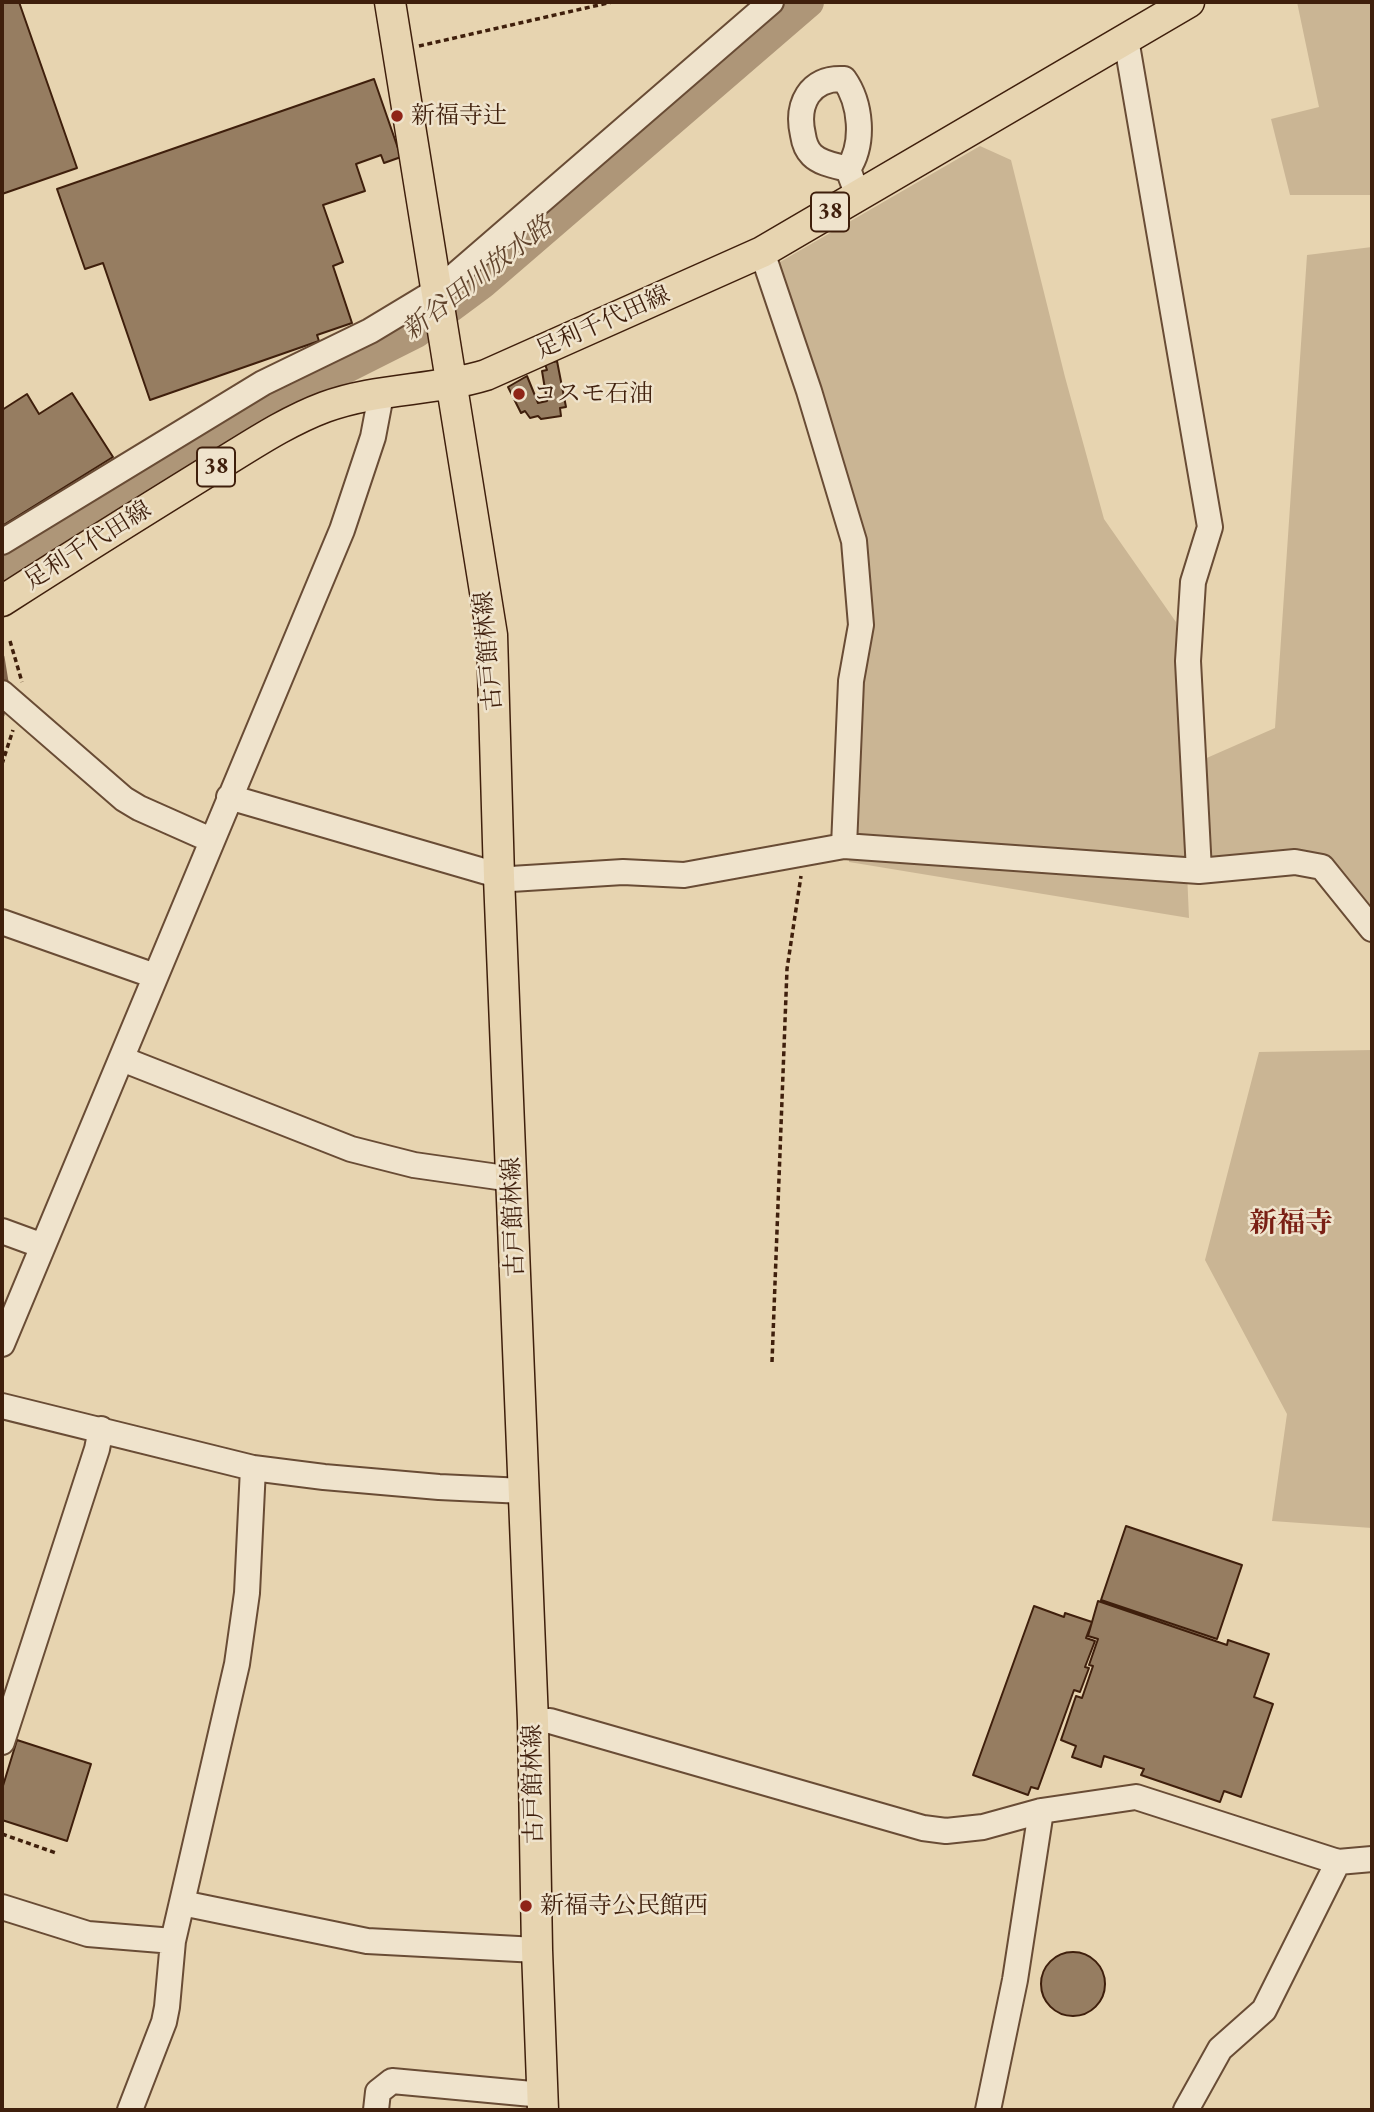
<!DOCTYPE html>
<meta charset="utf-8">
<style>
body{margin:0}
#map{position:relative;width:1374px;height:2112px;overflow:hidden;background:#e7d4b0;font-family:"EB Garamond",serif}
canvas{display:block}
.frame{position:absolute;inset:0;border:4px solid #3f1f0c;pointer-events:none}
</style>
<div id="map">
<canvas width="1374" height="2112"></canvas>
<div class="frame"></div>
</div>
<script>
const g = document.querySelector('canvas').getContext('2d');
g.lineJoin = 'round';
function fill(path, color) {
  g.fillStyle = color;
  g.fill(path, 'evenodd');
}
function strokePath(path, color, width, dash) {
  g.strokeStyle = color;
  g.lineWidth = width;
  g.lineCap = dash ? 'butt' : 'round';
  g.setLineDash(dash || []);
  g.stroke(path);
}
function write(font, color, halo, rows, align = 'center') {
  g.font = font + ' "EB Garamond","Noto Serif JP",serif';
  g.lineWidth = 5;
  g.setLineDash([]);
  g.textBaseline = 'middle';
  g.strokeStyle = halo;
  g.fillStyle = color;
  for (const [text, x, y, turn = 0] of rows) {
    g.save();
    g.translate(x, y);
    g.rotate((+turn || 0) * Math.PI / 180);
    g.textAlign = isNaN(turn) ? turn : align;
    if (halo) g.strokeText(text, 0, 0);
    g.fillText(text, 0, 0);
    g.restore();
  }
}
fill(new Path2D(`
 M1297 2H1372V200L1371 195H1290L1271 119 1319 107Z
 M980 146 1011 160 1065 377 1104 519 1176 622 1189 918 849 862 858 643 849 524 769 273 780 262Z
 M1372 247V929L1322 867 1199 871 1193 764 1275 728 1307 255Z
 M1372 1050V1528L1272 1521 1287 1414 1205 1260 1259 1052Z`), '#cab594');
strokePath(new Path2D(`
 M2 657 7 688
 M2 715 4 704`), '#82664d', 5);
strokePath(new Path2D(`
 M2 567 259 411 416 332 482 283 808 2`), '#ae9678', 32);
const building = new Path2D(`
 M2 2H19L77 168 2 194Z
 M374 79 401 157 384 163 381 155 356 164 365 191 323 205 343 262 333 266 352 323 317 335 319 341 150 400 103 263 85 269 57 189Z
 M557 361 566 407 560 408 561 416 541 419 538 416 530 418 525 411 521 413 508 387 527 376 538 403 547 401 542 371 547 370 545 364Z
 M72 393 113 457 2 526V410L27 394 39 414Z
 M1126 1526 1242 1565 1217 1639 1101 1600Z
 M1098 1601 1227 1645 1228 1640 1269 1654 1254 1697 1273 1704 1241 1797 1224 1791 1220 1802 1141 1775 1144 1769 1104 1756 1101 1767 1072 1757 1076 1746 1061 1740 1076 1696 1082 1698 1093 1666 1089 1665 1098 1639 1088 1636Z
 M1034 1606 1064 1617 1065 1613 1092 1622 1086 1638 1095 1641 1085 1667 1089 1668 1080 1692 1074 1690 1038 1789 1031 1787 1028 1795 973 1775Z
 M17 1740 91 1764 67 1841 2 1820V1789Z
 M1041 1984a32 32 0 1 1 64 0a32 32 0 1 1-64 0Z`);
fill(building, '#967d61');
strokePath(building, '#3f1f0c', 2);
const minor = new Path2D(`
 M1126 39 1210 527 1193 582 1188 661 1199 871
 M848 169C837 166 821 164 812 155 807 150 804 142 803 135 796 105 809 77 844 79 861 103 865 143 848 169L858 196
 M762 252 809 391 854 541 861 625 851 681 844 846
 M2 542 263 383 370 331 438 290 771 2
 M2 693 124 799 139 808 211 840
 M229 797 511 879 623 872 684 875 844 846 1199 871 1295 862 1322 867 1372 929
 M2 922 155 976
 M122 1059 351 1149 414 1165 512 1179
 M2 1231 43 1246
 M2 1344 342 530 373 437 381 395
 M2 1406 253 1468 324 1477 439 1487 524 1491
 M533 1721H550L923 1828 946 1831 983 1827 1041 1811 1136 1797 1338 1862 1372 1859
 M2 1742 97 1449 101 1429
 M182 1903 367 1941 537 1950
 M2 1907 88 1934 173 1941
 M130 2110 164 2022 167 2007 173 1941 237 1664 247 1593 253 1468
 M376 2110 378 2092 392 2081 543 2095
 M988 2110 1015 1980 1041 1811
 M1186 2110 1220 2049 1264 2010 1338 1862`);
const major = new Path2D(`
 M390 2 492 635 499 877 533 1721 537 1950 543 2110
 M2 601C69 558 136 516 204 474 243 451 282 423 325 407 376 388 434 391 486 375L762 252 1189 2`);
strokePath(minor, '#694c35', 28);
strokePath(major, '#3f1f0c', 33);
strokePath(new Path2D(`
 M419 46 612 2
 M10 641 22 682
 M2 764 13 730
 M772 1362 787 969 801 876
 M2 1834 56 1853`), '#3f1f0c', 3.5, [5, 3.5]);
strokePath(minor, '#efe3cc', 24);
strokePath(major, '#e7d4b0', 30);
for (const [x, y, r, color] of [
 [397,116,7,"#8f2418"],
 [519,394,7,"#8f2418"],
 [526,1906,7,"#8f2418"]
]) {
  const dot = new Path2D();
  dot.arc(x, y, r, 0, 2 * Math.PI);
  g.fillStyle = color;
  g.fill(dot);
  strokePath(dot, '#efe3cc', 2.5);
}
for (const [x, y, w] of [
 [830,212,38],
 [216,467,38]
]) {
  const box = new Path2D();
  box.roundRect(x - w / 2, y - 19.5, w, 39, 5);
  g.fillStyle = '#efe3cc';
  g.fill(box);
  strokePath(box, '#3f1f0c', 2);
}
write('bold 23px', '#3f1f0c', null, [
 ["38",830,212],
 ["38",216,467]
]);
write('24px', '#3f1f0c', '#efe3cc', [
 ["新福寺辻",411,116],
 ["コスモ石油",533,394],
 ["新福寺公民館西",540,1906]
], 'left');
write('24px', '#3f1f0c', '#efe3cc', [
 ["足利千代田線",603,323,-24],
 ["足利千代田線",88,546,-32],
 ["古戸館林線",489,651,-95],
 ["古戸館林線",514,1217,-92],
 ["古戸館林線",534,1784,-91]
]);
write('italic 26px', '#60432c', '#efe3cc', [
 ["新谷田川放水路",478,279,-38]
]);
write('bold 28px', '#7a1f14', '#efe3cc', [
 ["新福寺",1291,1224]
]);
</script>
